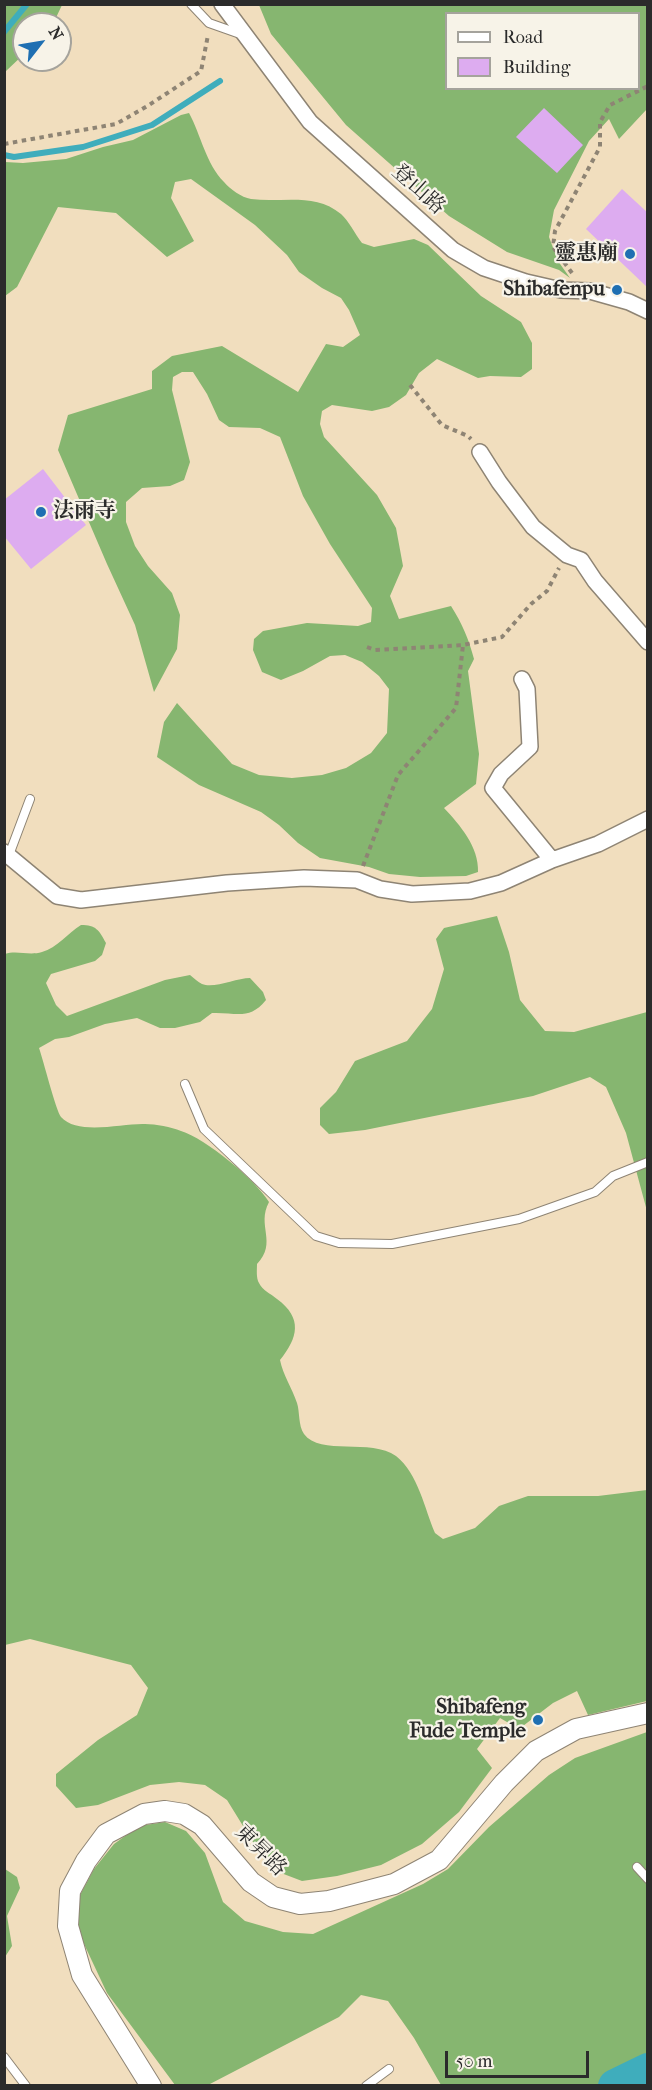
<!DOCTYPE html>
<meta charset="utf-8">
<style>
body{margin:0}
#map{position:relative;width:652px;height:2090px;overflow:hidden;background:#f1debe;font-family:"IM FELL French Canon",serif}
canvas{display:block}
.frame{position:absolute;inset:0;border:6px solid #2b2b2b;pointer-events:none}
.legend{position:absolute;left:445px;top:12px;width:195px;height:78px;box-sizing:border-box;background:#f7f3e8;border:2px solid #a5a39c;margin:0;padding:8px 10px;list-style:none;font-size:18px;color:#2b2b2b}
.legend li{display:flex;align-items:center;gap:12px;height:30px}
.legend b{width:30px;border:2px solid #a5a39c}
.north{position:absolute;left:12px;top:12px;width:60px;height:60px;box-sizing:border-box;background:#f7f3e8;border:2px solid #a5a39c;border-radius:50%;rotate:59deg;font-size:16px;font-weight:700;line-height:24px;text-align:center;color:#2b2b2b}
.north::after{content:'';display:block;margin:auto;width:21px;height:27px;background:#1f6fb2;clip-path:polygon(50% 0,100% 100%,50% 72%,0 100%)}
.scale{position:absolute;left:445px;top:2051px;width:144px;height:27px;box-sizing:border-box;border:3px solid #2b2b2b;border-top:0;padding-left:8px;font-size:18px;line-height:21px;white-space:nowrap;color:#2b2b2b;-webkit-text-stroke:4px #f7f3e8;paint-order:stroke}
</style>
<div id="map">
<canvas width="652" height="2090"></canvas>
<div class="frame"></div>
<ul class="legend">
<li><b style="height:8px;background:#fff"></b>Road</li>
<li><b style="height:16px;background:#ddacf0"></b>Building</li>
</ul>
<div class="north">N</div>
<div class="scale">50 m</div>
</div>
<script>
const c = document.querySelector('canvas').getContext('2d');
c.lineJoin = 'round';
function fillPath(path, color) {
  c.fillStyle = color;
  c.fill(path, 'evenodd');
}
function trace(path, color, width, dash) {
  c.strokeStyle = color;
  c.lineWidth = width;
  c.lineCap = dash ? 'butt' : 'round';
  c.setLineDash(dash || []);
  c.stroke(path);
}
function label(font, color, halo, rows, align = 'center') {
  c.font = font + ' "IM FELL French Canon","Noto Serif TC",serif';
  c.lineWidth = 4.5;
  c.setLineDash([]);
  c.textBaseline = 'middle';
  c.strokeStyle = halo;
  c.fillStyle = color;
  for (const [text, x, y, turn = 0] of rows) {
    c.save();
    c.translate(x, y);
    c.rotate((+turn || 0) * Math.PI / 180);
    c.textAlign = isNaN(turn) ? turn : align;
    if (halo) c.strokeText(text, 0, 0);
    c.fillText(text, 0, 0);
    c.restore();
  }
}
fillPath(new Path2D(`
 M5 4 62 5 53 24H24V54L5 72Z
 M259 5H647V109L619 139 609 119 589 141 554 210 549 237 558 261 570 278 559 270 507 252 449 216 346 125 271 34ZM446 14H638V88H446Z
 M189 113C201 135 206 164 224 182 231 190 241 197 251 199 282 203 315 192 341 214 349 221 355 234 362 243L374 247 414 239 428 245 481 296 521 322 532 343V369L521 377 490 376 478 378 437 359 419 373 406 395 389 407 372 411 332 405 322 411 320 424 324 437 377 495 396 528 403 566 390 596 399 619 451 606C462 623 469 640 474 659L468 671 479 754 476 784 444 808C460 825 479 847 478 872L466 876 420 877 389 874 369 867 320 858 298 843 279 825 261 812 199 785 157 757 164 722 177 703 232 764 259 775 292 778 322 775 346 768 371 753 387 733 389 689 379 676 362 662 345 655 330 656 303 671 281 680 262 672 253 650 254 639 263 631 307 623 358 626 371 622 372 608 330 544 303 496 280 437 260 428 229 427 219 420 207 394 193 372H182L173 377 172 390 190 462 184 480 170 486 142 488 126 502V522L135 546 148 566 172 593 180 615 177 649 154 692 135 625 107 564 58 450 68 415 152 389V371L172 356 222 346 298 392 326 344 343 347 360 335 349 310 341 298 322 288 299 272 287 255 255 225 191 179 175 182 171 198 194 241 167 257 116 213 58 207 17 287 5 296V162L23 163 66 159 103 147 133 140 181 115Z
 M497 916 509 952 520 1000 545 1031 574 1032 647 1012V1211L626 1133 606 1087 590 1077 533 1096 365 1130 329 1134 320 1125V1108L336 1092 355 1061 407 1041 432 1009 444 969 436 939 444 928Z
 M81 925C96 925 99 930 106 943L102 955 95 961 51 974 46 983 56 1005 67 1016 165 980 190 975C194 978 198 982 202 984 214 989 236 978 250 978L263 992 266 1000C249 1021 236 1012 212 1013L200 1022 175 1028H160L137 1018 105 1024 69 1037 55 1039 39 1048C43 1059 56 1111 61 1117 78 1136 123 1123 145 1124 156 1124 171 1127 181 1131 205 1138 256 1180 269 1202 256 1226 278 1242 257 1264 257 1270 256 1278 259 1283 263 1291 270 1293 277 1299 303 1318 298 1338 280 1360 283 1375 292 1388 297 1403 300 1412 298 1425 304 1434 320 1456 371 1438 396 1456 418 1473 425 1510 435 1533L443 1539 475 1528 499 1506 528 1496H598L647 1490V1701L588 1715 577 1691 553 1703 519 1729 500 1718 477 1749 492 1768 459 1812 422 1844 381 1865 337 1876 302 1881 281 1873 264 1860 227 1800 205 1785 179 1782 150 1785 98 1805 76 1808 56 1786V1774L98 1740 137 1715 148 1688 131 1665 30 1639 5 1645V954C17 950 29 956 42 952 57 948 68 933 81 925Z
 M647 1732V2085H441L414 2038 388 2001 361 1995 339 2017 208 2085H175L107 1993 77 1929 79 1897 94 1869 114 1844 139 1826 165 1822 186 1831 205 1853 223 1902 245 1921 283 1932 313 1934 423 1884 448 1869 489 1827 549 1775 575 1758Z
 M5 1869 17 1877 20 1888 7 1916 12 1946 5 1957Z`), '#86b670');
trace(new Path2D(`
 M4 32 27 4
 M4 155 14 157 83 147 152 125 220 81`), '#3fadbc', 6);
trace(new Path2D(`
 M615 2086 648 2070`), '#3fadbc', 34);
fillPath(new Path2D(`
 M544 108 583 145 557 173 516 137Z
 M622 189 648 213V288L586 229Z
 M43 469 86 525 31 569 4 536V500Z`), '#ddacf0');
const service = new Path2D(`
 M191 4 209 23 243 35
 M9 855 30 799
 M185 1084 204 1129 316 1236 339 1243 392 1244 519 1219 595 1192 613 1176 648 1162
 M637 1867 648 1879
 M4 2057 26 2086
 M366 2086 389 2069`);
const minor = new Path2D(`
 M222 4 310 122 453 250 484 268 526 282 561 290 590 291 629 302 648 311
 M480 452 499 482 533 527 567 555 581 560 595 581 648 642
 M522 679 527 689 530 747 501 774 493 788 552 860
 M4 852 57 896 81 900 227 883 304 878 357 880 380 889 412 894 470 891 501 883 552 860 598 844 648 819`);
const tertiary = new Path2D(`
 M151 2086 82 1975 68 1926 70 1891 86 1861 106 1834 144 1814 165 1811 184 1814 202 1825 251 1882 273 1897 300 1904 329 1901 394 1884 439 1860 504 1783 536 1751 576 1729 648 1713`);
trace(service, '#8e8474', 10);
trace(minor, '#8e8474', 18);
trace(tertiary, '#8e8474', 22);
trace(new Path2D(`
 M4 144 116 124 149 105 201 71 208 35
 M572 273 553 247 555 231 600 147V122L610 105 648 86
 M410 385 442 425 468 436 471 439
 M367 647 375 650 463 645 502 637 531 604 547 591 559 568
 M363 866 398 775 456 708 463 645`), '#8e8474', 4, [4.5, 4.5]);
trace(service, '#fff', 8);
trace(minor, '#fff', 15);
trace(tertiary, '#fff', 20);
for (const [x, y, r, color] of [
 [630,254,6,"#1f6fb2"],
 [617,290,6,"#1f6fb2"],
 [41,512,6,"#1f6fb2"],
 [538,1720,6,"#1f6fb2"]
]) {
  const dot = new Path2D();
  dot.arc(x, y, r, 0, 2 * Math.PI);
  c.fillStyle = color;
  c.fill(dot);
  trace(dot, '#f7f3e8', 2);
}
label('21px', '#2b2b2b', '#f7f3e8', [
 ["登山路",418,190,42],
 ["東昇路",260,1851,45]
]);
label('bold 21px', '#2b2b2b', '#f7f3e8', [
 ["靈惠廟",618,254],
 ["Shibafenpu",605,290],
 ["法雨寺",53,512,"left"],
 ["Shibafeng",526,1708],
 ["Fude Temple",526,1732]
], 'right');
</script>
